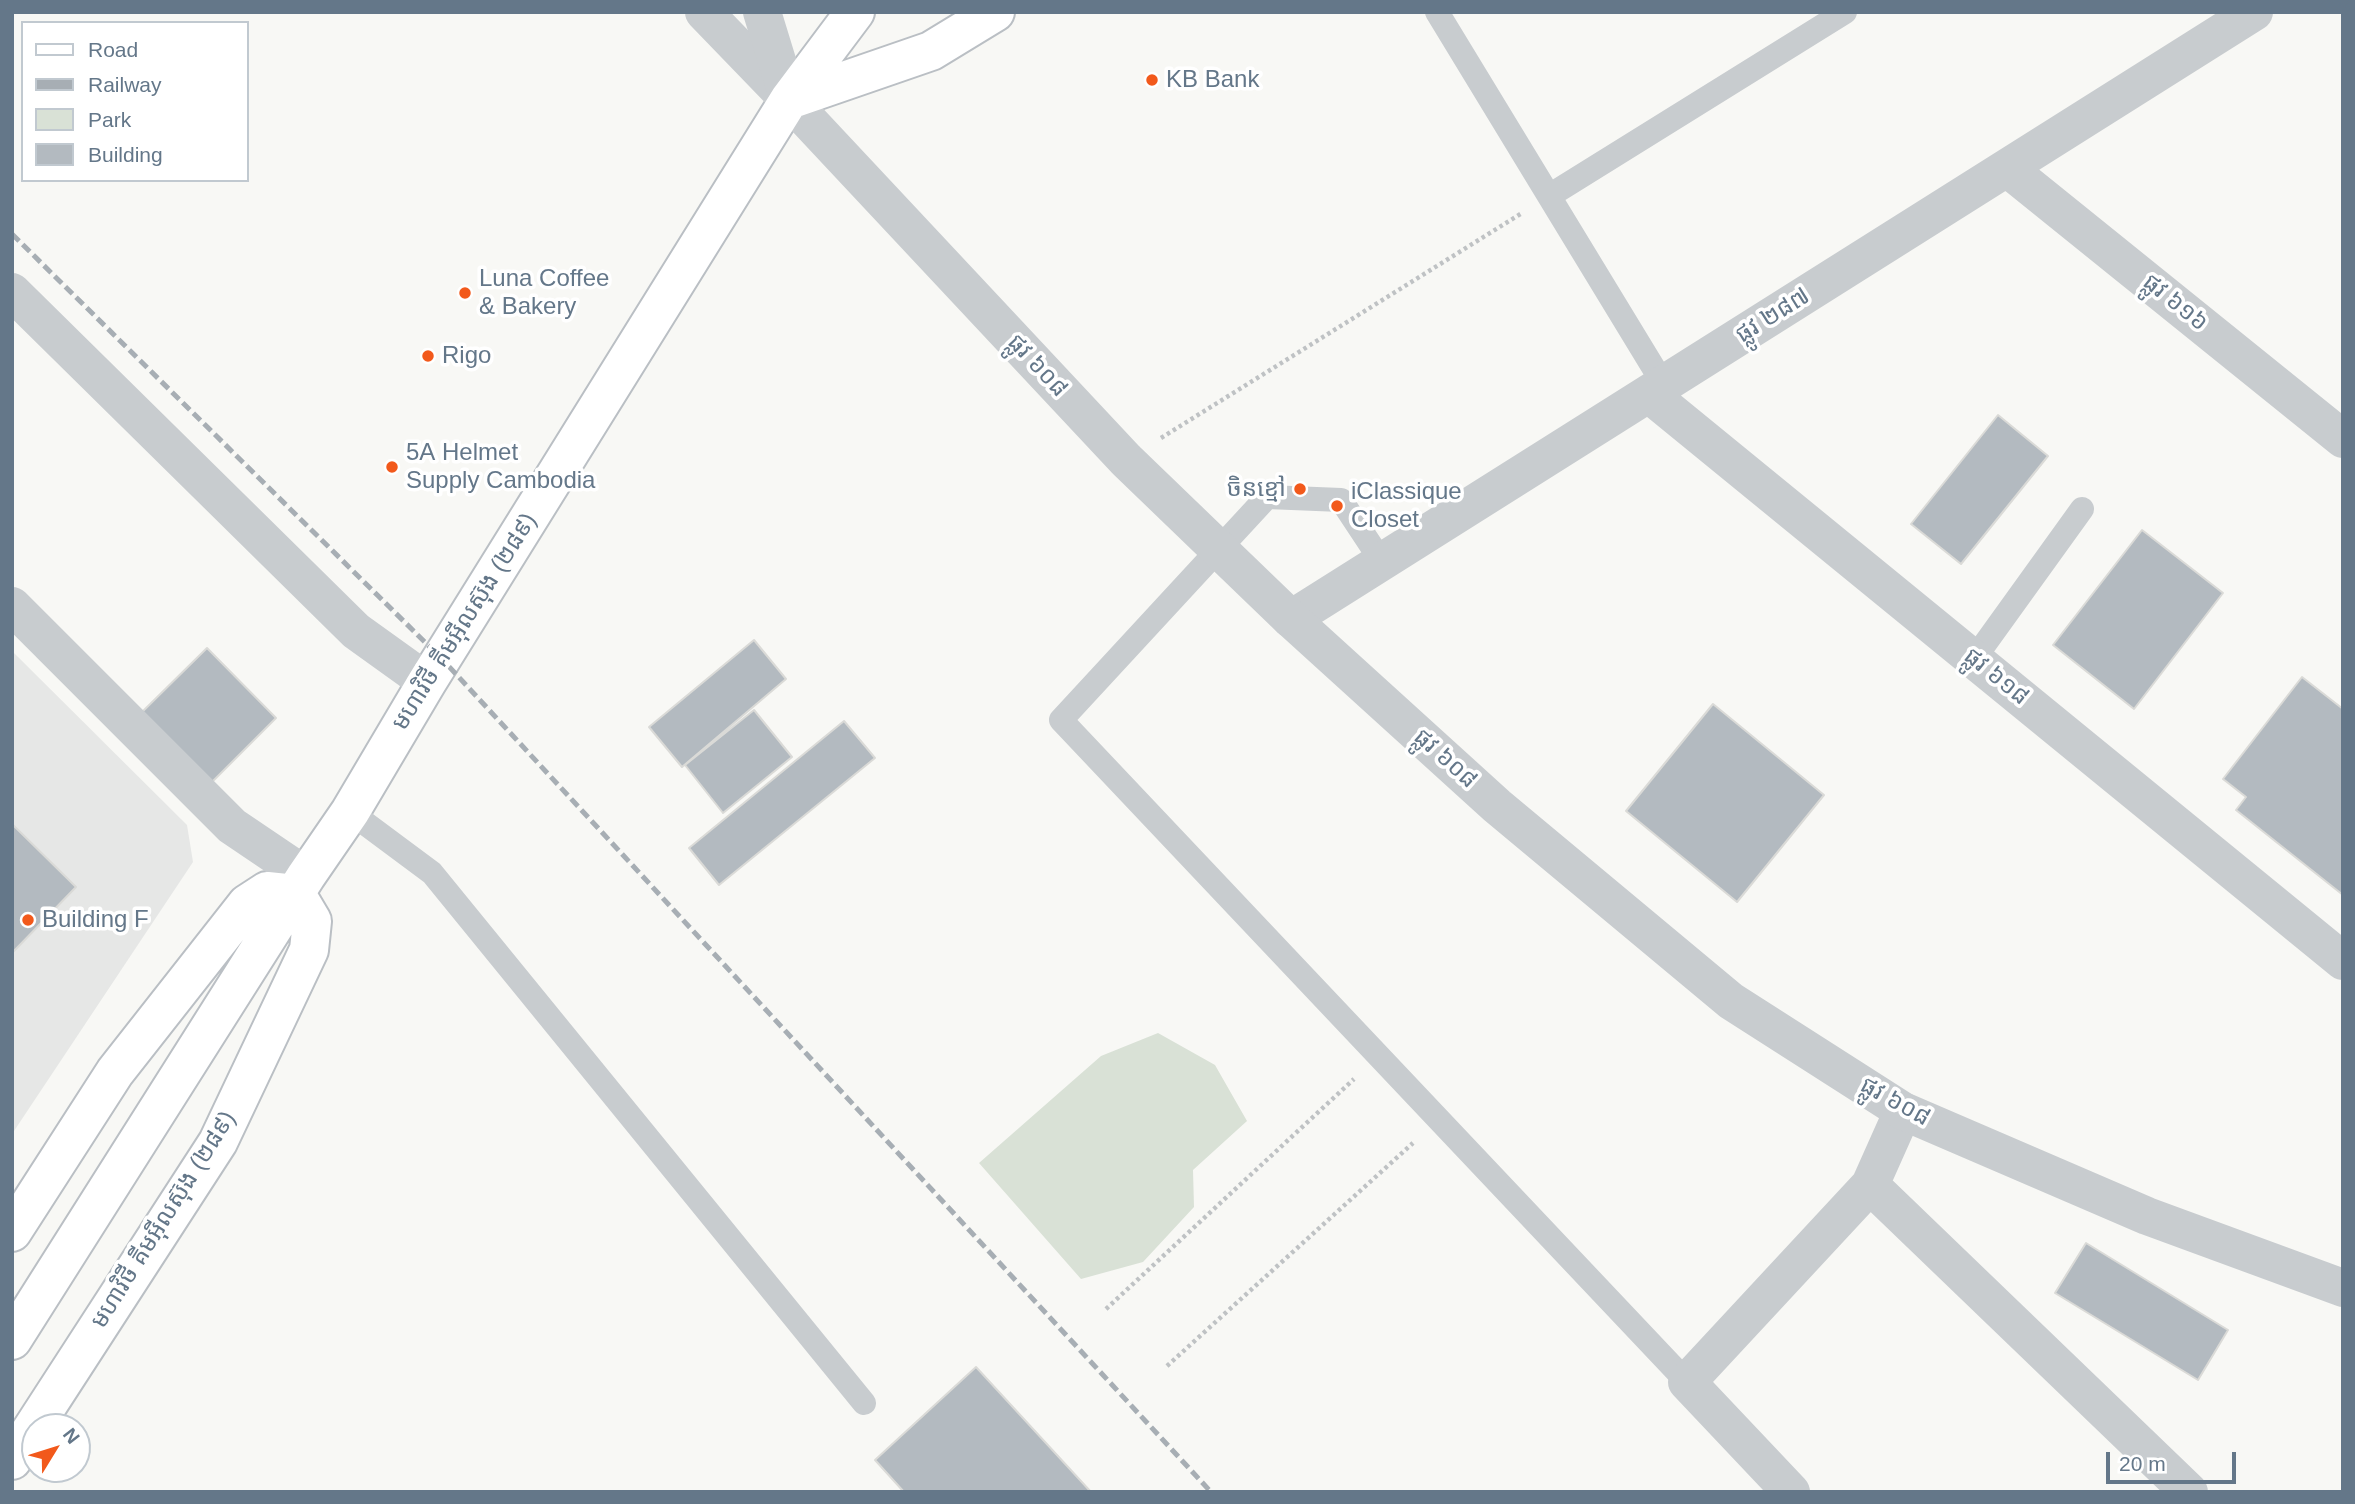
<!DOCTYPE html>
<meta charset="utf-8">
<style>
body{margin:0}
#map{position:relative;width:2355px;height:1504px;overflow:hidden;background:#f8f8f5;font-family:Helvetica,sans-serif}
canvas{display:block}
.frame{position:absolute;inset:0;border:14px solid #647789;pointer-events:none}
.legend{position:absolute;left:21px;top:21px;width:228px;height:161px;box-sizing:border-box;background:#fff;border:2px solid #c1c9d0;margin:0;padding:9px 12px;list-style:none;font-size:21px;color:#647789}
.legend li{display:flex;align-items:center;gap:14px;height:35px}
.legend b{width:35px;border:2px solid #c1c9d0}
.north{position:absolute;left:21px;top:1413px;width:70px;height:70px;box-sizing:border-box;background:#fff;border:2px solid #c1c9d0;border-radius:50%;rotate:52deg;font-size:19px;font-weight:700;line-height:28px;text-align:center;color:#647789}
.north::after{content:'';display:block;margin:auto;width:24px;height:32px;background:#f2591b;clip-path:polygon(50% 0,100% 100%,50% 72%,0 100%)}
.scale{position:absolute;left:2106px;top:1452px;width:130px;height:32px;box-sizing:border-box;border:4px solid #647789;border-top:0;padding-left:9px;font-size:21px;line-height:24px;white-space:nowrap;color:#647789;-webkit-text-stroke:5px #fff;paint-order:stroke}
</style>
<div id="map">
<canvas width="2355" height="1504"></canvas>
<div class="frame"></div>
<ul class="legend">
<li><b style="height:9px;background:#fff"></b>Road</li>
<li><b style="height:9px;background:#a7aeb4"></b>Railway</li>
<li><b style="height:19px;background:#d9e1d6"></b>Park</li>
<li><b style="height:19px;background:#b3bac0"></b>Building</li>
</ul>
<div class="north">N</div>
<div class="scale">20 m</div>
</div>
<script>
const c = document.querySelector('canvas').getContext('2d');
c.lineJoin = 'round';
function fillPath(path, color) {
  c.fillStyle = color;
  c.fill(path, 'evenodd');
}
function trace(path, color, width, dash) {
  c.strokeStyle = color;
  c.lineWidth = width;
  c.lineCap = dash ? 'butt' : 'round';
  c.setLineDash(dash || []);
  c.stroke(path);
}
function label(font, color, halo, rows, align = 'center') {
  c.font = font + ' Helvetica,"Noto Sans Khmer",sans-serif';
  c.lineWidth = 7;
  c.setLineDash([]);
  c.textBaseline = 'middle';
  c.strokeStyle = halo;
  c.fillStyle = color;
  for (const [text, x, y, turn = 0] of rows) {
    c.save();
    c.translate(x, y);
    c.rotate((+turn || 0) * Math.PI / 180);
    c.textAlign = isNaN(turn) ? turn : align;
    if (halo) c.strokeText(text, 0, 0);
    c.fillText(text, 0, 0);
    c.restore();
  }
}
fillPath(new Path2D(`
 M12 651 187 825 193 862 12 1134Z`), '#e6e7e6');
fillPath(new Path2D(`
 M1158 1033 1215 1065 1247 1121 1193 1170 1194 1207 1143 1262 1081 1279 979 1163 1101 1056Z`), '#d9e1d6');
const building = new Path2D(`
 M1998 415 2048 456 1961 564 1911 524Z
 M2142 530 2223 593 2134 709 2053 645Z
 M754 640 786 679 682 767 649 727Z
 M207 648 276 718 209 785 139 715Z
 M2302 677 2343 709V895L2236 810 2246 797 2223 779Z
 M1713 704 1824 795 1737 902 1626 811Z
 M754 710 792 757 723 813 685 765Z
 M844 721 875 758 719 885 689 848Z
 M12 824 76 887 12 953Z
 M2086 1243 2228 1330 2198 1380 2055 1293Z
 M976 1367 1091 1492H904L875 1460Z`);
fillPath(building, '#b3bac0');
trace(building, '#dadad7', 2);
const secondary = new Path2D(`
 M789 100 931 51 995 12
 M12 1232 115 1072 247 904 267 891 296 894
 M12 1340 306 876 350 812 427 682 789 100 855 12
 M12 1460 218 1142 309 950 312 921 296 894`);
trace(secondary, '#babfc4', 42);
trace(new Path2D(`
 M1161 438 1522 213
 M1106 1309 1354 1079
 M1167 1366 1413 1143`), '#bfc2c4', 4.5, [3.5, 3.5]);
trace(new Path2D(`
 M1437 12 1664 385
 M1549 196 1845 12
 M1382 562 1341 500 1267 497 1061 720 1687 1382
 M1974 659 2082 509
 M350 812 432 873 864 1403`), '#c8cccf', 24);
trace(new Path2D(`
 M704 12 789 100
 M2007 168 2343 439
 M12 292 356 631 427 682
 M1649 394 2343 961
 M12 606 232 826 306 876
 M1291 619 2254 12
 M1870 1185 2189 1492
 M1791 1492 1687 1382 1870 1185 1903 1111`), '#c8cccf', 38);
trace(new Path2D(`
 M762 12 789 100 1126 460 1291 619 1497 806 1731 1001 1903 1111 2147 1216 2343 1288`), '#c8cccf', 38);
trace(secondary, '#fff', 38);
trace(new Path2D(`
 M12 234 442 659 1211 1492`), '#a7aeb4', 5, [10, 5]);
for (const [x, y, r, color] of [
 [1152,80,7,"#f2591b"],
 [465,293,7,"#f2591b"],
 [428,356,7,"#f2591b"],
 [392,467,7,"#f2591b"],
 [1300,489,7,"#f2591b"],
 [1337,506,7,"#f2591b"],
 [28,920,7,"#f2591b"]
]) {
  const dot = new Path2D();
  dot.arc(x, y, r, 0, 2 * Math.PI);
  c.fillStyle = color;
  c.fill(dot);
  trace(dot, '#fff', 2.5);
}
label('24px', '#647789', '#fff', [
 ["KB Bank",1166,80],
 ["Luna Coffee",479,279],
 ["& Bakery",479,307],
 ["Rigo",442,356],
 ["5A Helmet",406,453],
 ["Supply Cambodia",406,481],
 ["ចិនខ្មៅ",1286,489,"right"],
 ["iClassique",1351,492],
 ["Closet",1351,520],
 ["Building F",42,920]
], 'left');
label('24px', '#647789', '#fff', [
 ["ផ្លូវ ៦១៦",2175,303,39],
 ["ផ្លូវ ២៨៧",1773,316,-32],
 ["ផ្លូវ ៦០៨",1037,366,47],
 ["មហាវិថី គីមអ៊ីលស៊ុង (២៨៩)",465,622,-58],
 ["ផ្លូវ ៦១៨",1996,677,39],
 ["ផ្លូវ ៦០៨",1445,759,42],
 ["ផ្លូវ ៦០៨",1895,1102,29],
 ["មហាវិថី គីមអ៊ីលស៊ុង (២៨៩)",164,1220,-58]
]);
</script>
